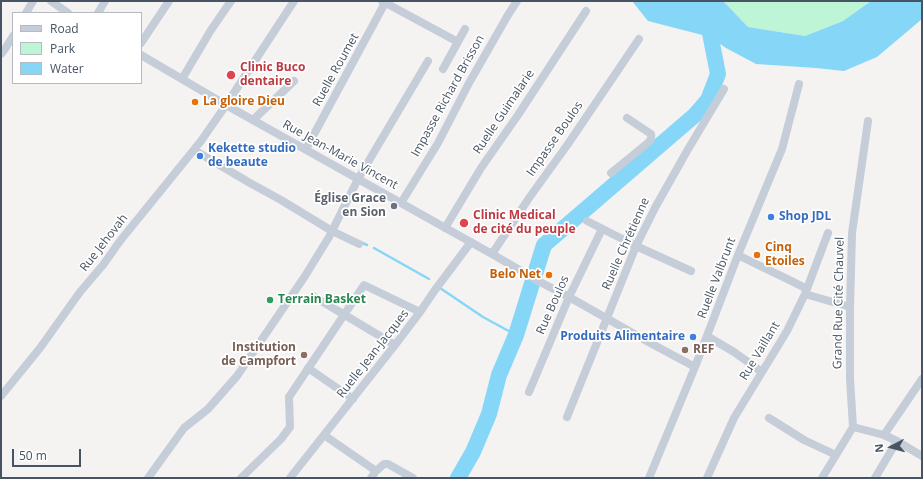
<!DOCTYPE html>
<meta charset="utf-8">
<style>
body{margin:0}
#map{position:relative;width:923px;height:479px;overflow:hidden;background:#f5f2f2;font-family:"Open Sans",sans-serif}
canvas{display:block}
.frame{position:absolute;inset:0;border:2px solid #475463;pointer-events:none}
.legend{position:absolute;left:12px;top:12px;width:130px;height:72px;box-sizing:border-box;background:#fff;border:1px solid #b5bbc1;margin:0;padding:5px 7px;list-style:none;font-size:12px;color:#475463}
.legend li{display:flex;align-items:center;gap:8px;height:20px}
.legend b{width:20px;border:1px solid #b5bbc1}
.north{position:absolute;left:871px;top:427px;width:40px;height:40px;-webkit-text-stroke:3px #fff;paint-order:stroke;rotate:264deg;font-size:11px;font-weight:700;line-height:16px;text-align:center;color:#475463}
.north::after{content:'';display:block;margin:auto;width:14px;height:18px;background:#475463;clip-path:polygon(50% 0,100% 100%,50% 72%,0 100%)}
.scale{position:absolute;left:12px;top:449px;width:69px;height:18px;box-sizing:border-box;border:2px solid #475463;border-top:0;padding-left:5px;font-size:12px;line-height:14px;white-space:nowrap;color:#475463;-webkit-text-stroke:3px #fff;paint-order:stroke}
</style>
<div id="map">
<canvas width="923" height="479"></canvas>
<div class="frame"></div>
<ul class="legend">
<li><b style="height:5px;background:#c5cdd8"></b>Road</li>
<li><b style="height:11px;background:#bef5d7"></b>Park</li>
<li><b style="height:11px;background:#86d7f7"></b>Water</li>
</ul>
<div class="north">N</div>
<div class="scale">50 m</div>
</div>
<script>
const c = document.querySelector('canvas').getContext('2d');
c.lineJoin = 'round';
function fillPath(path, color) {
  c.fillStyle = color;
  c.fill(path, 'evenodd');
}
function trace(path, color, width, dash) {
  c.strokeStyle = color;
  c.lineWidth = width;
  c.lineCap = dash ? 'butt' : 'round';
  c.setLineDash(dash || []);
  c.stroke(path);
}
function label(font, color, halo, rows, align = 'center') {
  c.font = font + ' "Open Sans",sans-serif';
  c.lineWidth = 3.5;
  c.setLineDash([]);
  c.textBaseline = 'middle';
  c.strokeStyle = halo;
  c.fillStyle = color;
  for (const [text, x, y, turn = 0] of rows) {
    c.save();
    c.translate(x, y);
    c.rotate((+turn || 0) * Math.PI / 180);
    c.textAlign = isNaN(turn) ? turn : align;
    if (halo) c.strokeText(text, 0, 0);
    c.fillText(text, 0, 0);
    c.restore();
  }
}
fillPath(new Path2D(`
 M723 1H871L843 21 805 36 748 27 729 7Z`), '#bef5d7');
fillPath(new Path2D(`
 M632 1H723L729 7 748 27 805 36 843 21 871 1H922V19L877 57 844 71 816 68 756 64 726 48 710 37 648 21Z`), '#86d7f7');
trace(new Path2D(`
 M360 242 367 245
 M374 248 429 279
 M440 288 483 317 516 335`), '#86d7f7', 2.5);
trace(new Path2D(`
 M458 478 473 452 489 414 499 375 516 335 544 245 695 115 708 100 718 74 707 18`), '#86d7f7', 16);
trace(new Path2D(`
 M51 1 68 13
 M382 1 458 42
 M26 13 33 1
 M98 13 105 1
 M141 43 169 1
 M1 54 5 49 13 36
 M141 55 226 105 492 254 542 283 569 297 652 344 695 367
 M443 69 465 29
 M182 79 211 30 231 1
 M253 120 294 81
 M306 149 386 1
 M194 150 250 183 281 200 332 231 359 244
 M611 173 649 142C651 139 652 138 651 134L627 118
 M401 203 438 143 469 83 508 15 517 1
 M587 221 636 246 691 271
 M445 228 481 168 518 115 586 11
 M492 254 529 198 568 144 639 39
 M738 255C761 267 785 277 807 289
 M805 294 850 307
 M313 296 395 345
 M707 336 734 352 762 372
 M308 368 353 399
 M529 392 569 297 602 229
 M1 396 40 348 80 292 103 265 120 241 201 141 226 105 294 1
 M567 417 636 246 656 206 687 151 724 89
 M769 418 804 440 836 455
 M853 427 884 435
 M324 435 376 471
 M897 441 884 435 922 379
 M148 478 184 428 208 409 237 376 305 276 329 237 358 179 428 61
 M241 478 281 439 290 427 289 397 364 285 420 312
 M290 478 395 345 420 312 435 290 471 242
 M371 478 376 471 384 464H388L413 478
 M649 478 695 367 738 255 782 149 799 84
 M707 478 734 418 787 331 805 294 828 233
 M822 478 853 427 850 379V307L852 233 868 121
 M875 478 897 441 922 456`), '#c5cdd8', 8);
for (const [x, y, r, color] of [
 [231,75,5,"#e0444e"],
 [195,102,4,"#e8710a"],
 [200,156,4,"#3f7fe0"],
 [394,206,4,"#6b7280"],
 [771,217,4,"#3f7fe0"],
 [464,223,5,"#e0444e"],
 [757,255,4,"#e8710a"],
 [549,275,4,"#e8710a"],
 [270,300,4,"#2e9e5b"],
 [693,337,4,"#3f7fe0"],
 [685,350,4,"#8d6e63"],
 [304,355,4,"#8d6e63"]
]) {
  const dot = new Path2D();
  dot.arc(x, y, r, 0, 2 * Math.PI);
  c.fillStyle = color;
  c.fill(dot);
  trace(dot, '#fff', 1.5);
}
label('bold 12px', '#be3a42', '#fff', [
 ["Clinic Buco",240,68],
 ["dentaire",240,82],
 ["Clinic Medical",473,216],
 ["de cité du peuple",473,230]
], 'left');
label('12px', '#475463', '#fff', [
 ["Ruelle Roumet",336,70,-61],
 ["Impasse Richard Brisson",448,96,-61],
 ["Ruelle Guimalarie",504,112,-56],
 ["Impasse Boulos",555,139,-55],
 ["Rue Jean-Marie Vincent",340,155,29],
 ["Rue Jehovah",104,243,-52],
 ["Ruelle Chrétienne",626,244,-66],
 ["Ruelle Valbrunt",717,278,-69],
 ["Grand Rue Cité Chauvel",839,303,-89],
 ["Rue Boulos",553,305,-66],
 ["Rue Vaillant",760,351,-59],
 ["Ruelle Jean-Jacques",373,354,-52]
]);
label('bold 12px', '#c56008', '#fff', [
 ["La gloire Dieu",203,102],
 ["Cinq",765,248],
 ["Etoiles",765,262],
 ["Belo Net",541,275,"right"]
], 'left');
label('bold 12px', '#366cbe', '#fff', [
 ["Kekette studio",208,149],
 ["de beaute",208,163],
 ["Shop JDL",779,217],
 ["Produits Alimentaire",685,337,"right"]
], 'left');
label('bold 12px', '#5b616d', '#fff', [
 ["Église Grace",386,199],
 ["en Sion",386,213]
], 'right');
label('bold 12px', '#27864d', '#fff', [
 ["Terrain Basket",278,300]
], 'left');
label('bold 12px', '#785e54', '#fff', [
 ["Institution",296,348],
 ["de Campfort",296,362],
 ["REF",693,350,"left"]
], 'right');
</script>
